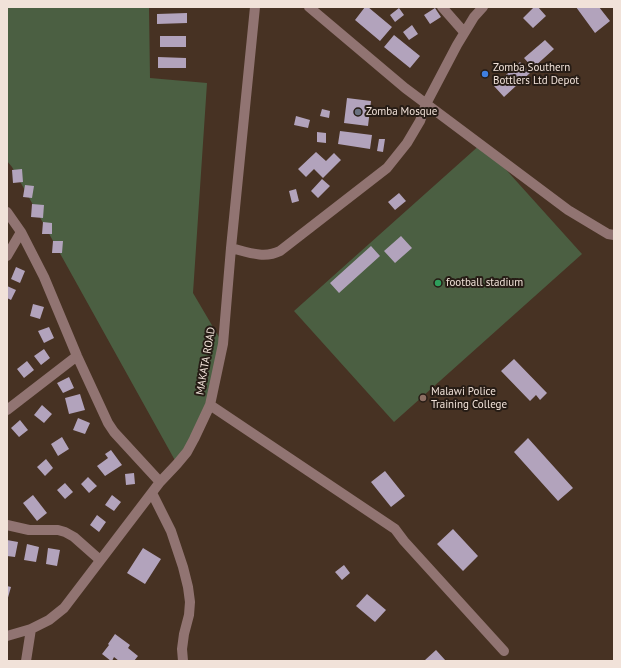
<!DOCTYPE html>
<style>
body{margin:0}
#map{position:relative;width:621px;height:668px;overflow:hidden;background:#473223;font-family:"PT Sans",sans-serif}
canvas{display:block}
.frame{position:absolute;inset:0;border:8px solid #f1e2d9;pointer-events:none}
</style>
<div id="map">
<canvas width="621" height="668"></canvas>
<div class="frame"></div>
</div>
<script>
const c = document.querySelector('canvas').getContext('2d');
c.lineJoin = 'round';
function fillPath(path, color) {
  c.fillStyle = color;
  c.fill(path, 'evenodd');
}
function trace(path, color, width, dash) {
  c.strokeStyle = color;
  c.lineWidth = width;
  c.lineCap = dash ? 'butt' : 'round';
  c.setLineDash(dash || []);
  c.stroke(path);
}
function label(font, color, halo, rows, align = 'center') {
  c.font = font + ' "PT Sans",sans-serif';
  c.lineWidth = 4;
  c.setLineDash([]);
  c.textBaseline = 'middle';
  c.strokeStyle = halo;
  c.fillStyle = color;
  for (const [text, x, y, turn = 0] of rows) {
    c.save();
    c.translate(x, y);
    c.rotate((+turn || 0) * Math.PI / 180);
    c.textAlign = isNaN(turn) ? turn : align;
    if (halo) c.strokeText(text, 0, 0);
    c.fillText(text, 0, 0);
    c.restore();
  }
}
fillPath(new Path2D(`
 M7 7H149L150 78 207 83 193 293 223 344 210 405 177 464 12 167 7 161Z
 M482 143 582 254 394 422 294 311Z`), '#4b5f42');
fillPath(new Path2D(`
 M365 7H368L392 27 380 41 355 20Z
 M534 7H538L546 16 533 28 523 18Z
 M576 7H599L610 21 595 33Z
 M399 8 404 15 395 22 390 15Z
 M435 8 441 17 430 24 424 15Z
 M187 13V23L157 24V14Z
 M412 25 418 34 409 40 403 32Z
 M394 35 420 56 410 68 384 47Z
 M160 36H186V47H160Z
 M545 40 554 49 533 68 524 58Z
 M158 57 186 58V68H158Z
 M520 62 530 73 504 97 494 86Z
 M347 98 371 101 368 126 344 123Z
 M322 109 330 111 329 118 320 116Z
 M296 116 310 120 308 128 294 125Z
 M340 131 372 135 370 149 338 144Z
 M317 132 326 133V143L317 142Z
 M379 139H385L383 152 377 151Z
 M316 152 326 161 334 153 341 160 323 178 314 169 306 177 298 169Z
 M22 169 23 182 13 183 12 170Z
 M322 179 330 186 318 198 311 191Z
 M25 185 34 186 32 198 23 197Z
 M296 189 299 201 292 203 289 191Z
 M399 193 406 201 395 210 388 202Z
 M32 204 44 205 43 218 31 217Z
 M43 222 52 223V234H42Z
 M401 236 412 248 395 263 384 251Z
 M53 241H63L62 253H52Z
 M371 246 380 256 339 293 330 283Z
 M16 267 25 271 20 283 11 279Z
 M7 286 16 290 11 300 7 298Z
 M33 304 44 307 40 319 30 316Z
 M49 327 54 338 44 343 38 331Z
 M44 349 50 358 41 365 34 356Z
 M514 359 547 393 540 400 536 395 530 401 501 371Z
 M27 361 34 370 24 378 17 369Z
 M69 377 74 388 63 393 57 383Z
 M80 394 85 410 69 414 65 398Z
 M42 405 52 414 44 423 34 415Z
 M78 418 90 423 85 434 73 430Z
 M20 420 28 430 19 437 11 428Z
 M62 437 69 449 58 456 51 444Z
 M528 438 573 488 558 501 514 452Z
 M111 450 122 465 105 476 97 466 108 458 105 454Z
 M46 459 53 468 45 476 37 467Z
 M385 471 405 496 391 507 371 482Z
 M134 473 135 484 126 485 125 474Z
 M88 477 97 486 89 493 81 484Z
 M65 483 73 492 65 499 57 490Z
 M33 495 47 513 37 521 23 503Z
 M112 495 121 502 114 511 105 505Z
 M97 515 106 522 99 532 90 525Z
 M453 529 478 556 463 571 437 544Z
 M7 540 18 542 15 557 7 556Z
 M27 544 39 547 36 562 24 560Z
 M48 548 60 550 57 566 46 564Z
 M143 548 161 559 145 584 127 573Z
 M344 565 350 573 342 580 335 572Z
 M7 586 11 587 7 601Z
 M367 594 386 610 375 622 356 606Z
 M115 634 130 645 128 648 138 656 134 661H119L114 657 112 661H111L102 654 109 645 108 644Z
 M436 650 446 661H426L425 660Z`), '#b2a3bc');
trace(new Path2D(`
 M309 7 405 88 568 210 608 234 614 235
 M442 7 464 32
 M7 212 21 232 44 277 77 356 108 423 114 432 160 482
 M231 248C247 252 264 259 280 251L387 168 407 143 420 121 426 104 457 45 474 17 483 7
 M7 256 21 232
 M210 405 395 529 404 541 504 651
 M7 410 77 356
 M152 493 171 531 183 567 188 587 190 602 189 615 184 634 182 649 183 661
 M7 525 29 530H58L65 532 74 537 100 560
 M7 636 31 629 49 620 64 608 160 482 177 464 187 452 194 439 210 405 223 344 231 248 255 7
 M26 661 31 629`), '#917472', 10);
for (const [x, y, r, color] of [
 [485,74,4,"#3f7fe0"],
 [358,112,4,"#6b7280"],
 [438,283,4,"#2e9e5b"],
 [423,398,4,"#8d6e63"]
]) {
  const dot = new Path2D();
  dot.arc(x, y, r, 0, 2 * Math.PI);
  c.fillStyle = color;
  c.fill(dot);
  trace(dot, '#261c15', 1.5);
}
label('11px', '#f1e2d9', '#261c15', [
 ["Zomba Southern",493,68],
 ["Bottlers Ltd Depot",493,81],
 ["Zomba Mosque",366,112],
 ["football stadium",446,283],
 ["Malawi Police",431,392],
 ["Training College",431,405]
], 'left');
label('11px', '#f1e2d9', '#261c15', [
 ["MAKATA ROAD",206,361,-80]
]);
</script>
